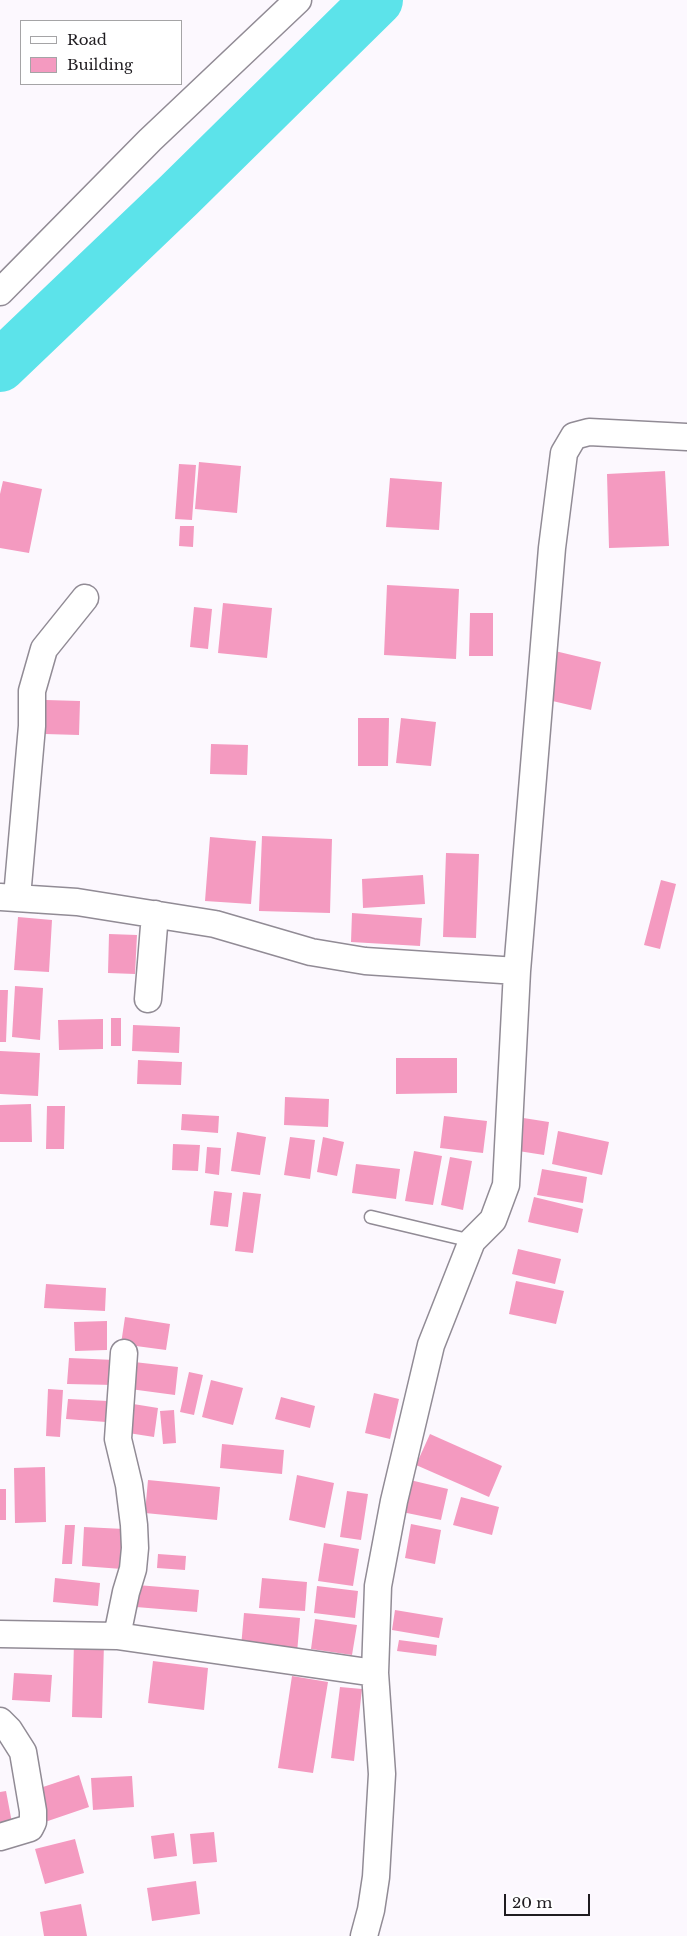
<!DOCTYPE html>
<style>
body{margin:0}
#map{position:relative;width:687px;height:1936px;overflow:hidden;background:#fcf8fe;font-family:"Libre Baskerville",serif}
canvas{display:block}
.legend{position:absolute;left:20px;top:20px;width:162px;height:65px;box-sizing:border-box;background:#fff;border:1px solid #a5a4a6;margin:0;padding:6px 9px;list-style:none;font-size:15px;color:#1f1c20}
.legend li{display:flex;align-items:center;gap:10px;height:25px}
.legend b{width:25px;border:1px solid #a5a4a6}
.scale{position:absolute;left:504px;top:1894px;width:86px;height:22px;box-sizing:border-box;border:2px solid #1f1c20;border-top:0;padding-left:6px;font-size:15px;line-height:18px;white-space:nowrap;color:#1f1c20;-webkit-text-stroke:4px #fff;paint-order:stroke}
</style>
<div id="map">
<canvas width="687" height="1936"></canvas>
<ul class="legend">
<li><b style="height:6px;background:#fff"></b>Road</li>
<li><b style="height:14px;background:#f49ac0"></b>Building</li>
</ul>
<div class="scale">20 m</div>
</div>
<script>
const c = document.querySelector('canvas').getContext('2d');
c.lineJoin = 'round';
function trace(path, color, width, dash) {
  c.strokeStyle = color;
  c.lineWidth = width;
  c.lineCap = dash ? 'butt' : 'round';
  c.setLineDash(dash || []);
  c.stroke(path);
}
function fillPath(path, color) {
  c.fillStyle = color;
  c.fill(path, 'evenodd');
}
trace(new Path2D(`
 M0 366 179 195 377 0`), '#5ce3ea', 52);
fillPath(new Path2D(`
 M199 462 241 466 237 513 195 509Z
 M179 464 196 465 192 520 175 519Z
 M665 471 669 546 609 548 607 474Z
 M390 478 442 482 439 530 386 527Z
 M3 481 42 489 29 553 0 548V494Z
 M180 526H194L193 547 179 546Z
 M387 585 459 589 456 659 384 655Z
 M223 603 272 608 267 658 218 653Z
 M194 607 212 609 208 649 190 647Z
 M470 613H493V656H469Z
 M555 651 601 662 591 710 544 699Z
 M46 700 80 701 79 735 45 734Z
 M358 718H389L388 766H358Z
 M401 718 436 722 431 766 396 763Z
 M211 744 248 745 247 775 210 774Z
 M262 836 332 839 330 913 259 911Z
 M210 837 256 841 251 904 205 901Z
 M446 853 479 854 476 938 443 937Z
 M423 875 425 904 363 908 362 879Z
 M661 880 676 884 660 949 644 945Z
 M352 913 422 918 420 946 351 942Z
 M18 917 52 920 49 972 14 970Z
 M109 934 137 935 135 974 108 973Z
 M15 986 43 988 40 1040 12 1037Z
 M0 990H8L6 1042H0Z
 M111 1018H121V1046H111Z
 M103 1019V1049L59 1050 58 1020Z
 M133 1025 180 1027 179 1053 132 1051Z
 M0 1051 40 1053 38 1096 0 1094Z
 M396 1058H457V1093L396 1094Z
 M138 1060 182 1062 181 1085 137 1084Z
 M285 1097 329 1099 328 1127 284 1125Z
 M31 1104 32 1142H0V1105Z
 M47 1106H65L64 1149H46Z
 M182 1114 219 1116 218 1133 181 1130Z
 M444 1116 487 1121 483 1153 440 1148Z
 M517 1117 549 1122 544 1155 512 1150Z
 M558 1131 609 1142 602 1175 552 1164Z
 M237 1132 266 1137 260 1175 231 1171Z
 M290 1137 315 1140 310 1179 284 1175Z
 M323 1137 344 1142 337 1176 317 1172Z
 M173 1144 200 1145 198 1171 172 1170Z
 M207 1147 221 1148 219 1175 205 1173Z
 M414 1151 442 1156 433 1205 405 1201Z
 M450 1157 472 1161 463 1210 441 1205Z
 M356 1164 400 1169 396 1199 352 1193Z
 M542 1169 587 1177 583 1203 537 1195Z
 M214 1191 232 1193 228 1227 210 1225Z
 M243 1192 261 1194 253 1253 235 1251Z
 M534 1197 583 1209 578 1233 528 1222Z
 M518 1249 561 1259 555 1284 512 1274Z
 M516 1281 564 1291 556 1324 509 1314Z
 M46 1284 106 1288 105 1311 44 1308Z
 M125 1317 170 1324 166 1350 121 1344Z
 M107 1321V1350L75 1351 74 1322Z
 M69 1358 115 1360 114 1385 67 1384Z
 M134 1362 178 1367 175 1395 130 1389Z
 M189 1372 203 1375 194 1415 180 1412Z
 M211 1380 243 1388 233 1425 202 1417Z
 M48 1389 63 1390 60 1437 46 1436Z
 M374 1393 399 1399 390 1439 365 1433Z
 M281 1397 315 1406 310 1428 275 1419Z
 M68 1399 108 1401 106 1422 66 1419Z
 M127 1403 158 1408 154 1437 122 1432Z
 M174 1410 176 1443 163 1444 160 1411Z
 M430 1434 502 1466 489 1497 416 1465Z
 M222 1444 284 1450 282 1474 220 1468Z
 M45 1467 46 1522 15 1523 14 1468Z
 M297 1475 334 1483 325 1528 289 1520Z
 M148 1480 220 1487 217 1520 145 1513Z
 M410 1480 448 1489 441 1520 402 1512Z
 M0 1489H6V1520H0Z
 M347 1491 368 1494 361 1540 340 1537Z
 M461 1497 499 1507 492 1535 453 1525Z
 M411 1524 441 1530 435 1564 405 1558Z
 M65 1525H75L72 1564H62Z
 M84 1527 124 1529 122 1569 82 1566Z
 M324 1543 359 1549 353 1586 318 1581Z
 M158 1554 186 1556 185 1570 157 1568Z
 M55 1578 100 1583 98 1606 53 1602Z
 M262 1578 307 1582 305 1611 259 1608Z
 M137 1585 199 1590 197 1612 136 1607Z
 M317 1586 358 1591 355 1618 314 1613Z
 M395 1610 443 1618 439 1638 392 1630Z
 M244 1613 300 1618 297 1653 241 1647Z
 M315 1619 357 1625 352 1655 311 1649Z
 M399 1640 437 1645 436 1656 397 1651Z
 M74 1642 104 1643 102 1718 72 1717Z
 M153 1661 208 1668 204 1710 148 1703Z
 M14 1673 52 1675 50 1702 12 1700Z
 M292 1676 328 1682 313 1773 278 1768Z
 M340 1687 362 1689 354 1761 331 1758Z
 M79 1775 89 1807 45 1822 34 1790Z
 M132 1776 134 1807 93 1810 91 1778Z
 M6 1791 13 1828 0 1830V1792Z
 M214 1832 217 1862 193 1864 190 1834Z
 M174 1833 177 1856 154 1859 151 1836Z
 M75 1839 84 1873 45 1884 35 1849Z
 M196 1881 200 1914 152 1921 147 1888Z
 M81 1904 87 1936H44L40 1912Z`), '#f49ac0');
const service = new Path2D(`
 M371 1217 472 1241`);
const minor = new Path2D(`
 M0 292 150 140 298 0
 M0 897 77 902 215 924 311 952 365 961 517 971
 M17 897 32 726V691L44 649 85 598
 M148 999 155 914
 M0 1634 117 1636 375 1673
 M117 1636 126 1592 133 1569 135 1548 134 1525 129 1485 118 1439 124 1353
 M0 1721 9 1730 23 1752 33 1811V1822L30 1828 0 1837
 M364 1936 371 1910 376 1877 382 1774 375 1673 378 1586 394 1501 431 1345 472 1241 493 1220 506 1185 517 971 552 548 564 453 574 436 589 432 687 437`);
trace(service, '#918b95', 15);
trace(minor, '#918b95', 29);
trace(service, '#fff', 12);
trace(minor, '#fff', 26);
</script>
